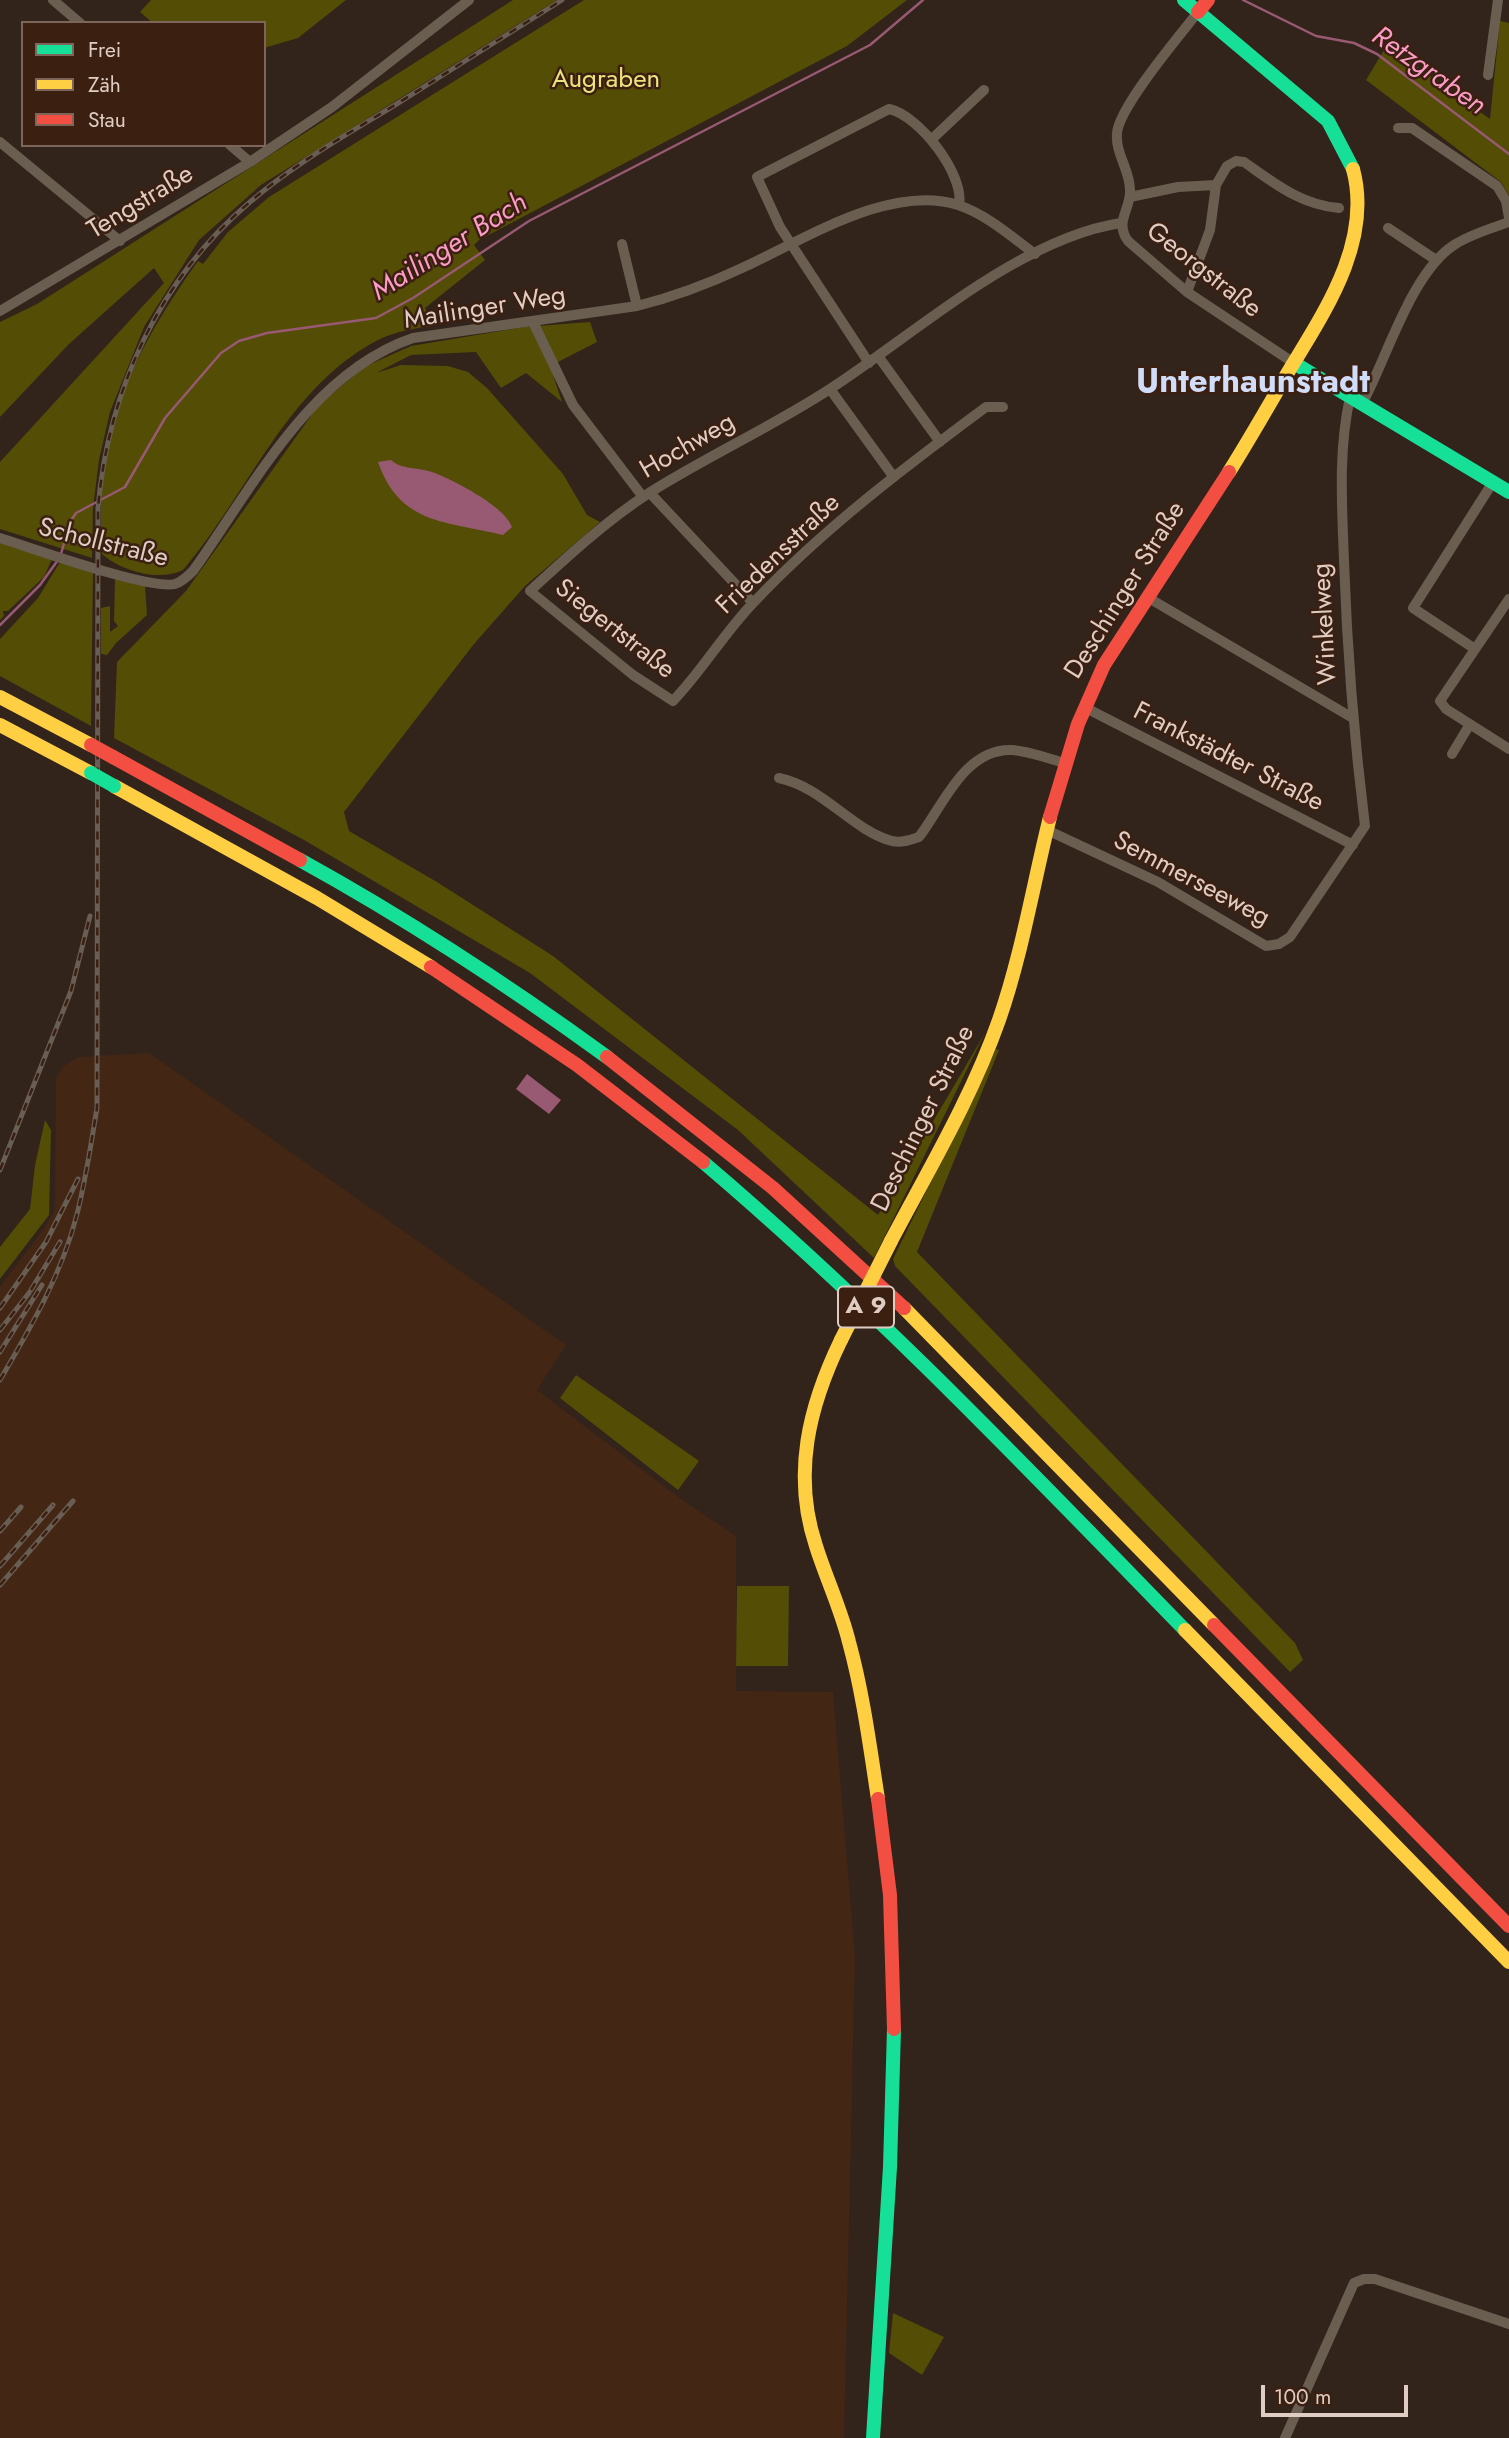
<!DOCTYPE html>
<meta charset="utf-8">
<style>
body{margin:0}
#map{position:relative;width:1509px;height:2438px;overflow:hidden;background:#32231b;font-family:Jost,sans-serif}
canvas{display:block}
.legend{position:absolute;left:21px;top:21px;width:245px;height:126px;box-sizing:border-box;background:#3b2012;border:2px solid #7d6559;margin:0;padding:9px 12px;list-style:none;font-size:21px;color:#dfcdc4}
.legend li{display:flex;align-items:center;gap:14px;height:35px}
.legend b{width:35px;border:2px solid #7d6559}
.scale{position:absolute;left:1261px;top:2385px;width:147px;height:32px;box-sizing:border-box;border:4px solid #dfcdc4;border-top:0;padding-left:9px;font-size:21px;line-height:24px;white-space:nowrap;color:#dfcdc4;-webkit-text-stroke:5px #3b2012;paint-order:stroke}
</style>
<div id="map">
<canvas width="1509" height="2438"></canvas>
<ul class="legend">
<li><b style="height:9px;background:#16e098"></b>Frei</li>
<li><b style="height:9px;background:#ffcf43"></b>Zäh</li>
<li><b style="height:9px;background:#f24e42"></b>Stau</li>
</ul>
<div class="scale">100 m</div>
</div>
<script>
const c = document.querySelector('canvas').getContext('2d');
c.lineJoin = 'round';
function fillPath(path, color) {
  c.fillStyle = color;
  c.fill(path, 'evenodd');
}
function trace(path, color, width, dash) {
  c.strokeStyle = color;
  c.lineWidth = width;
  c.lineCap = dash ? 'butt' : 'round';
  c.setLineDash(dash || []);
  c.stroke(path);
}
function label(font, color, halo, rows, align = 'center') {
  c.font = font + ' Jost,sans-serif';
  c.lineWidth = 5;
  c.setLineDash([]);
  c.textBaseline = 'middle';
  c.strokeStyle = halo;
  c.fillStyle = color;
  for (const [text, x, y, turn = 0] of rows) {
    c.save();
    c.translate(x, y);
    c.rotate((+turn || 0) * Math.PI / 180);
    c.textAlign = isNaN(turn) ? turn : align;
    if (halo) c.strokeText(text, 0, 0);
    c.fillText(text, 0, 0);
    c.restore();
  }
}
fillPath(new Path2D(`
 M149 1053 566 1345 537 1390 685 1502 736 1536V1691L833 1692 855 1956 844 2438H0V1287L45 1227 55 1209 56 1078 64 1066 79 1057Z`), '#442615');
fillPath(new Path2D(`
 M151 0H346L298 38 264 48V23H153L140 12Z
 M513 0H557L261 185 199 240 144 327 110 412 99 460 93 508 92 558 0 529V462L164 283 154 268 69 344 0 417V322L37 304Z
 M584 0H907L847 46 479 240 474 245 485 260 425 308 438 325C417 328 395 331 376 341 285 390 247 496 183 570 159 582 121 571 102 554 101 529 100 504 102 479 110 398 152 325 198 261L203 264 228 232 269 197Z
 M1500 21 1509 23V196L1501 182 1366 80 1387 45 1490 119Z
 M590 322 597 342 550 366 562 402 526 373 501 388 476 352 411 355 376 373 401 365 448 366 468 372 487 388 563 474 587 515 600 522 525 586 474 644 344 812 349 831 437 882 553 956 878 1215 985 1033 874 1258 738 1130 530 973 304 840 114 738 117 662 186 591 318 406 364 367 411 346 524 327Z
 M0 543 52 559 44 577 8 611H3L4 616 0 620Z
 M60 562 93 572 91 726 0 676V639L38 598Z
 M115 578 145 586 147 615 116 643 107 655 101 654V608L110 606V632L118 626 114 621Z
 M996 1049 999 1050 917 1252 1295 1643 1303 1660 1290 1672 895 1266 893 1259Z
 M45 1120 51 1130 49 1215 0 1279V1247L30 1209 35 1165Z
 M576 1375 699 1461 678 1490 560 1398Z
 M737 1586H789L788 1666H736Z
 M893 2313 944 2337 922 2375 889 2353Z`), '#534d05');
fillPath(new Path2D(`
 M391 460C402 470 418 467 432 472 452 479 506 507 512 527L503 535C446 521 400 525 378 462Z
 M527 1074 561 1100 549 1114 516 1089Z`), '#985973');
trace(new Path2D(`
 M1243 0 1316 36 1354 43 1377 54 1509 154
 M61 554 70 522 76 513 125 487 165 418 221 353 239 341 267 333 376 318 413 298 529 221 870 45 923 0
 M0 625 40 585 58 560`), '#985973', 2.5);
trace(new Path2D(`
 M53 0 80 23
 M1198 12C1180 35 1119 107 1117 133 1115 153 1130 170 1130 190 1131 210 1114 221 1128 241L1187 292 1294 363
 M1488 75 1498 0
 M1398 128H1412L1497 186 1506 201 1509 218
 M931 140 984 90
 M0 142 120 241
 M230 145 250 162
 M1130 197 1178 187 1216 185 1227 166 1236 161 1244 162C1274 183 1301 205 1339 208
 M1388 228 1436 260
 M622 244 637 306
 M1187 292 1210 230 1216 185
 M0 311 250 162 332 107 469 0
 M533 322 573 405 643 497
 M878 356 940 442
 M869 363 780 227 757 177 889 109C919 115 965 175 959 205
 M830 389 893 476
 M1362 404C1387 358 1411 273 1454 245 1471 234 1490 229 1509 222
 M1003 407H986C905 467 823 529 754 602 724 633 702 671 673 701L633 675 530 591C568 556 606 521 649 493 709 455 774 426 833 387 917 332 1021 238 1121 223
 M650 493 753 603
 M0 538C32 548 149 590 175 584 182 582 188 576 193 571 253 487 310 373 413 338L637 306C673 297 708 284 742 268 802 241 890 183 958 205 986 214 1012 237 1035 254
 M1147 597 1351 717
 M1509 599 1440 701 1446 709 1509 749
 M1475 649 1413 608 1493 482
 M1084 707 1353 845
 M1452 754 1470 724
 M779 778C823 787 853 831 892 841 902 843 910 840 919 837 943 806 964 749 1011 750 1029 751 1047 758 1064 763
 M1047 830 1158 882 1266 946 1279 944 1290 937 1365 826C1354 737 1347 650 1344 561 1342 505 1338 452 1350 397
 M1285 2438 1354 2283 1364 2279H1375L1509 2324`), '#6a5e51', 10);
trace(new Path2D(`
 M1184 0 1328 121 1353 169
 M1294 363 1509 492
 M300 860C407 919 508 985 607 1057
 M703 1162C874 1307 1028 1469 1185 1630
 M873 2438 890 2167 894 2029`), '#16e098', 14);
trace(new Path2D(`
 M1229 472C1249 440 1268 407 1287 374 1323 314 1373 243 1353 169
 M0 697 91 745
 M0 725 91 773
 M114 786 317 898 431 967
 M891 1241C929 1169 972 1097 999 1020 1022 954 1033 885 1050 817
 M904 1308 1214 1625
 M841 1340C809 1406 792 1474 816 1546 826 1578 841 1609 849 1642 863 1693 870 1747 878 1799
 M1185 1630 1509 1962`), '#ffcf43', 14);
trace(new Path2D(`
 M1198 12 1208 0
 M113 757 300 860
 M1050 817 1078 724 1104 665 1229 472
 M431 967 577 1065 703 1162
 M607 1057 773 1188 904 1308
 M1214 1625 1509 1926
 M878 1799 890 1895 894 2029`), '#f24e42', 14);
const rail = new Path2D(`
 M0 1170 71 991 90 916
 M31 1290 60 1242
 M0 1308 46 1242 78 1179
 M0 1330 29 1293
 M0 1352 42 1285
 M0 1380C31 1327 62 1274 77 1214 86 1179 91 1143 97 1108L98 508C108 391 159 279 250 202 294 164 346 135 395 105 451 70 506 35 562 0
 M0 1531 21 1507
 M0 1566 53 1505
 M0 1585 73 1501`);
trace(rail, '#695e54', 5);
trace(rail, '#3b2012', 2.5, [8]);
trace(new Path2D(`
 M91 773 114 786`), '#16e098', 14);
trace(new Path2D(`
 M841 1340 891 1241`), '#ffcf43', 14);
trace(new Path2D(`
 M91 745 113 757`), '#f24e42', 14);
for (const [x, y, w] of [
 [866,1307,56]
]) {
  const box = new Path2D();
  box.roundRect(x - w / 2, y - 20.5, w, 41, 5);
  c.fillStyle = '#3b2012';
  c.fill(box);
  trace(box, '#dfcdc4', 2);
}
label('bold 24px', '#dfcdc4', null, [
 ["A 9",866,1307]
]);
label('26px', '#eae27c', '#3b2012', [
 ["Augraben",606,81]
]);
label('26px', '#dfcdc4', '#3b2012', [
 ["Tengstraße",141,203,-31],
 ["Georgstraße",1203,271,38],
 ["Mailinger Weg",485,309,-9],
 ["Hochweg",688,447,-30],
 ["Schollstraße",103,544,14],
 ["Friedensstraße",779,555,-44],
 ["Deschinger Straße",1126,591,-58],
 ["Winkelweg",1326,624,-93],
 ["Siegertstraße",614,630,38],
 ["Frankstädter Straße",1228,758,27],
 ["Semmerseeweg",1191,880,28],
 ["Deschinger Straße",924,1119,-64]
]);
label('italic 28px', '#fc9cc6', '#3b2012', [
 ["Retzgraben",1428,72,35],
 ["Mailinger Bach",450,248,-32]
]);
label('bold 33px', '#d1dcf8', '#3b2012', [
 ["Unterhaunstadt",1253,384]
]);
</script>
